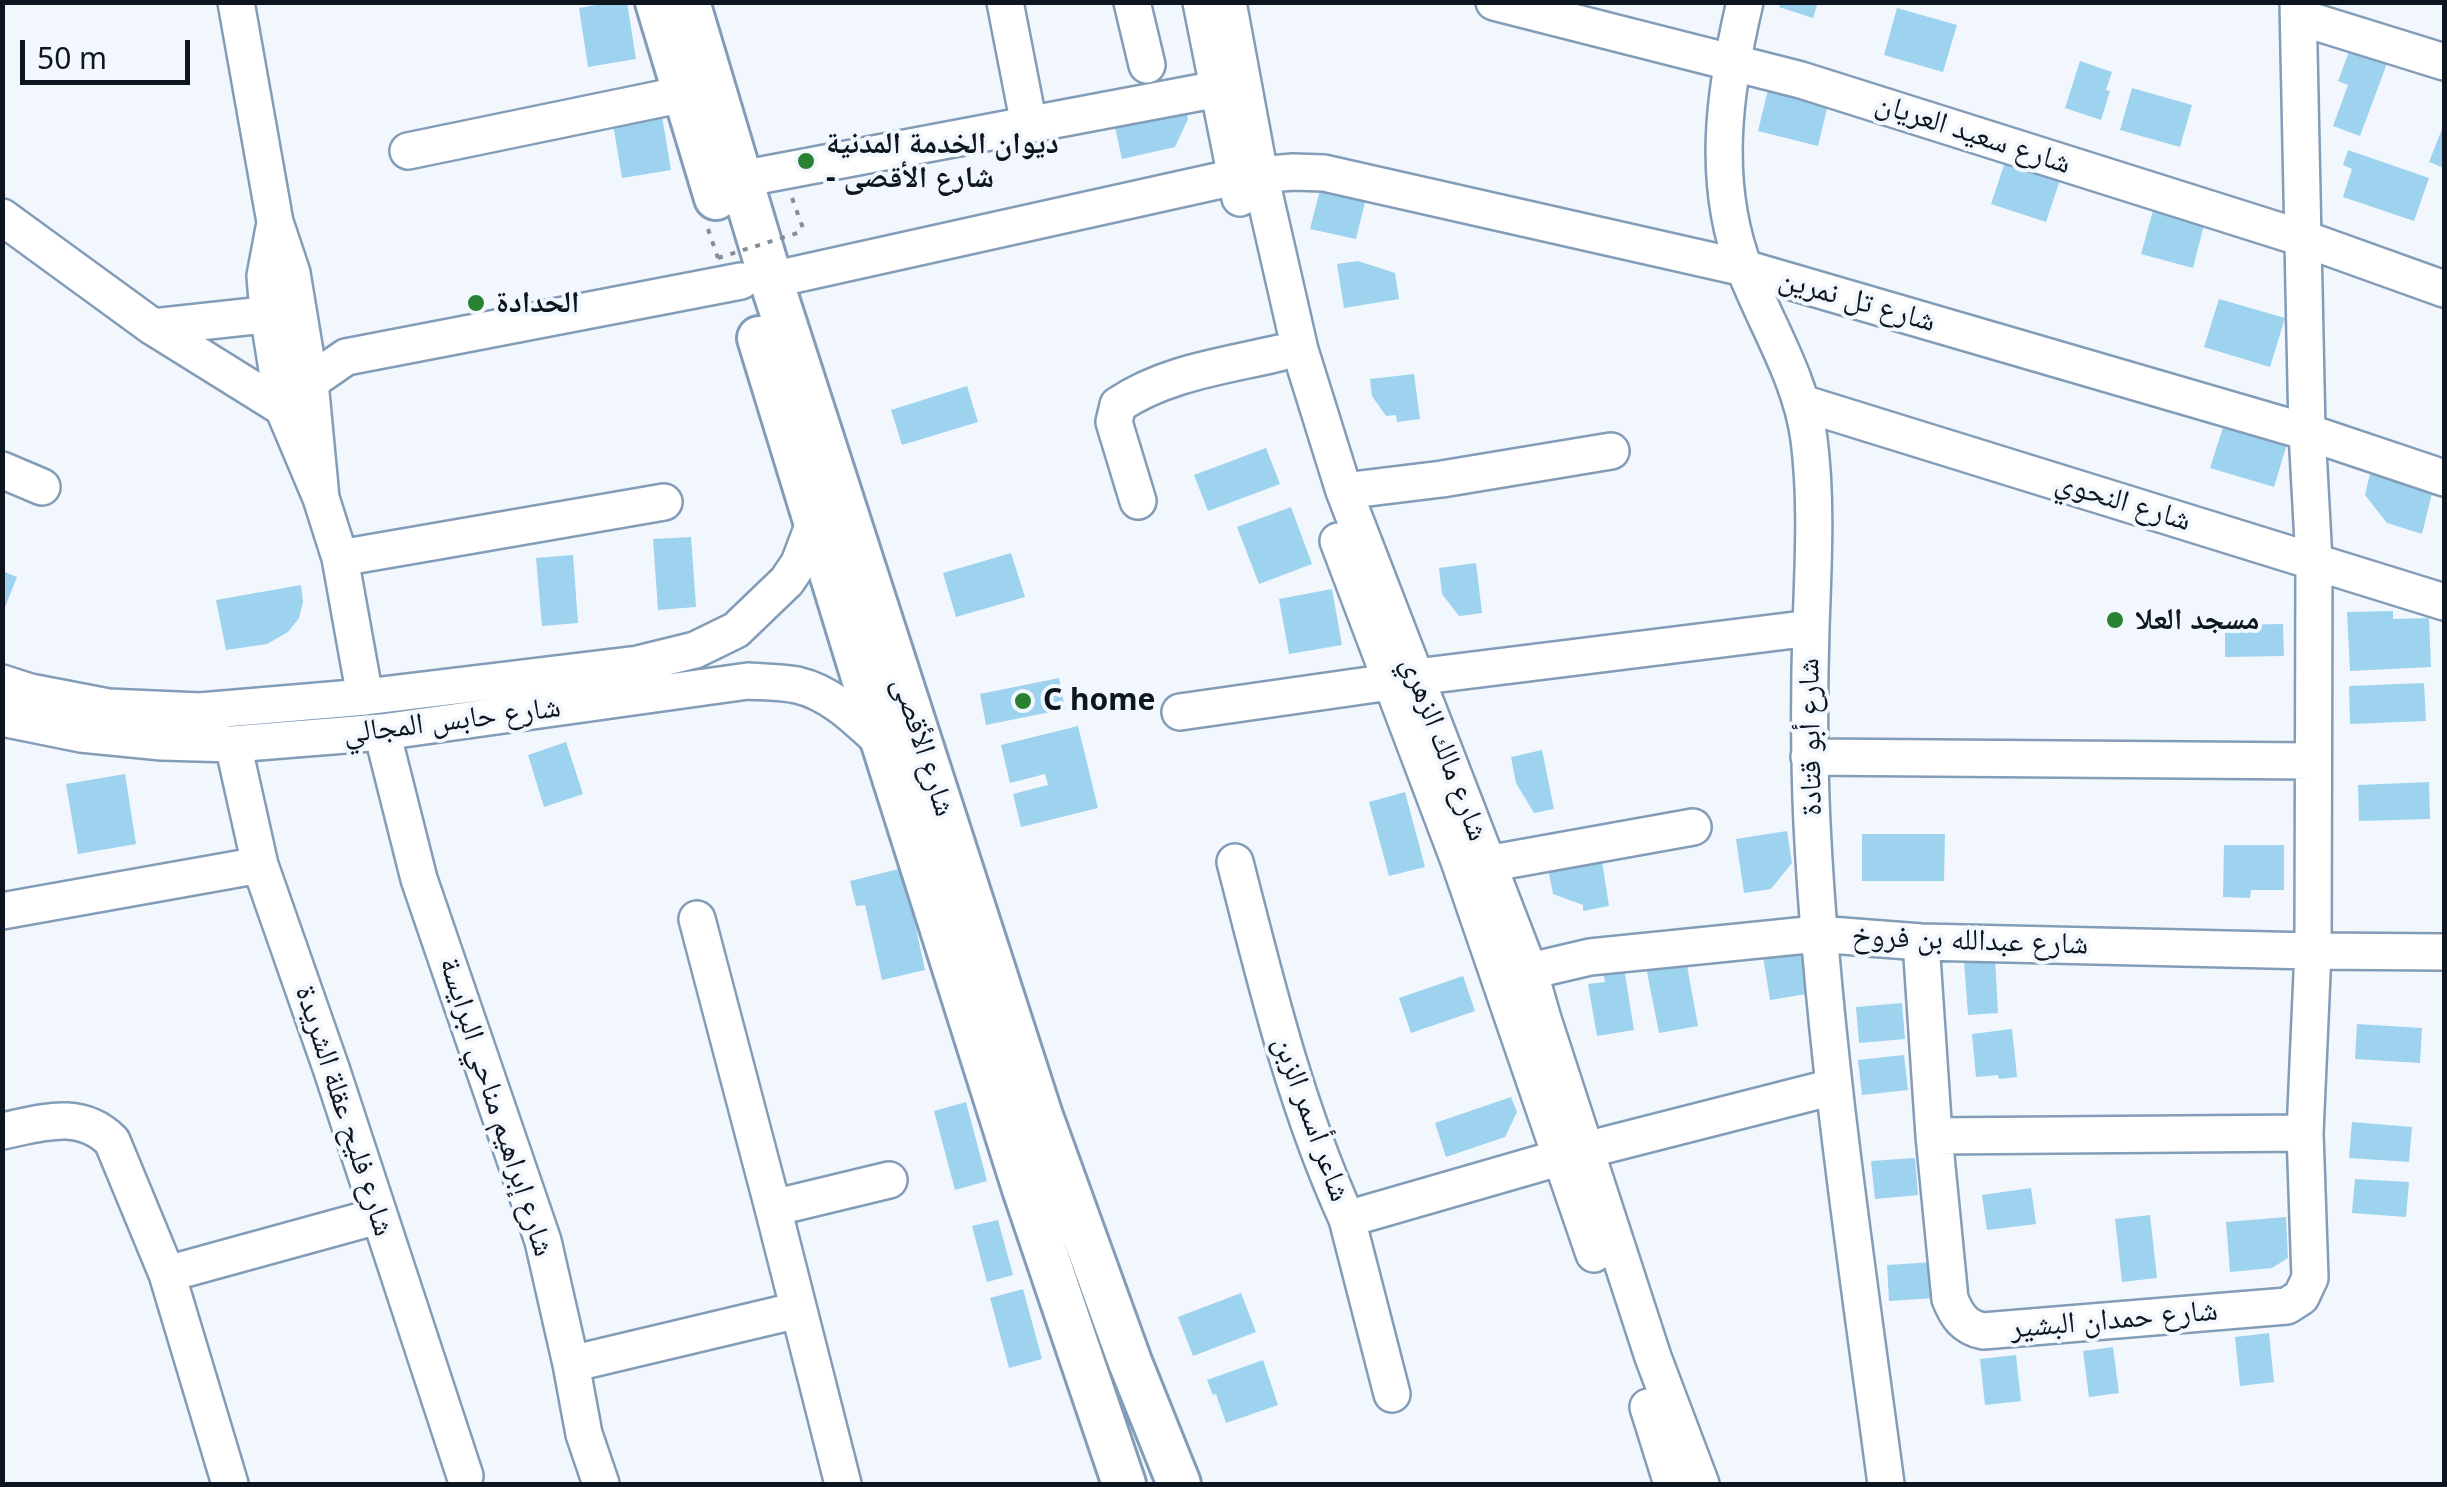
<!DOCTYPE html>
<meta charset="utf-8">
<style>
body{margin:0}
#map{position:relative;width:2447px;height:1487px;overflow:hidden;background:#f2f7fd;font-family:"Noto Sans",sans-serif}
canvas{display:block}
.frame{position:absolute;inset:0;border:5px solid #0d1620;pointer-events:none}
.scale{position:absolute;left:20px;top:40px;width:170px;height:45px;box-sizing:border-box;border:5px solid #0d1620;border-top:0;padding-left:12px;font-size:30px;line-height:35px;white-space:nowrap;color:#0d1620;-webkit-text-stroke:8px #f2f7fd;paint-order:stroke}
</style>
<div id="map">
<canvas width="2447" height="1487"></canvas>
<div class="frame"></div>
<div class="scale">50 m</div>
</div>
<script>
const c = document.querySelector('canvas').getContext('2d');
c.lineJoin = 'round';
function fillPath(path, color) {
  c.fillStyle = color;
  c.fill(path, 'evenodd');
}
function trace(path, color, width, dash) {
  c.strokeStyle = color;
  c.lineWidth = width;
  c.lineCap = dash ? 'butt' : 'round';
  c.setLineDash(dash || []);
  c.stroke(path);
}
function label(font, color, halo, rows, align = 'center') {
  c.font = font + ' "Noto Sans","Noto Naskh Arabic",sans-serif';
  c.lineWidth = 8;
  c.setLineDash([]);
  c.textBaseline = 'middle';
  c.strokeStyle = halo;
  c.fillStyle = color;
  for (const [text, x, y, turn = 0] of rows) {
    c.save();
    c.translate(x, y);
    c.rotate((+turn || 0) * Math.PI / 180);
    c.textAlign = isNaN(turn) ? turn : align;
    if (halo) c.strokeText(text, 0, 0);
    c.fillText(text, 0, 0);
    c.restore();
  }
}
fillPath(new Path2D(`
 M613 2H627L636 59 588 67 579 8Z
 M1781 2H1818L1813 18 1779 7Z
 M1897 8 1957 25 1943 72 1884 55Z
 M2352 44 2389 58 2360 136 2333 126 2348 85 2338 81Z
 M2080 61 2112 72 2106 90 2110 91 2101 120 2065 108Z
 M1771 77 1831 92 1818 146 1758 131Z
 M2132 88 2192 105 2180 147 2120 130Z
 M1184 102 1188 119 1175 147 1122 159 1113 118Z
 M662 116 671 170 622 178 613 124Z
 M2444 124V168L2429 162Z
 M2348 150 2429 178 2414 221 2343 197 2352 169 2343 165Z
 M2006 159 2061 177 2046 222 1991 204Z
 M1320 190 1367 194 1356 239 1310 229Z
 M2154 207 2205 221 2193 268 2141 254Z
 M1358 261 1395 273 1399 299 1344 308 1337 264Z
 M2219 299 2285 318 2270 367 2204 347Z
 M1414 374 1420 419 1397 422 1396 415 1386 416 1372 396 1370 379Z
 M967 386 978 422 902 445 891 410Z
 M2227 415 2290 434 2274 487 2210 468Z
 M1266 448 1280 484 1208 511 1194 475Z
 M2372 465 2435 481 2422 534 2387 523 2365 495Z
 M1291 507 1312 564 1259 584 1237 527Z
 M691 537 696 607 658 610 653 539Z
 M1011 553 1025 597 956 617 943 573Z
 M573 555 578 623 542 626 536 558Z
 M1476 563 1482 613 1459 616 1442 594 1439 568Z
 M2 571 17 577 3 612H2Z
 M301 585 303 602 299 618 288 632 267 644 226 650 216 600Z
 M1332 589 1342 645 1289 654 1279 599Z
 M2393 611V619L2429 618 2431 667 2350 671 2347 612Z
 M2283 624 2284 656 2225 657V625Z
 M1059 678 1065 709 986 725 980 694Z
 M2424 683 2426 721 2350 724 2349 686Z
 M1078 726 1098 808 1021 827 1013 794 1048 785 1045 774 1010 783 1001 745Z
 M566 742 583 794 544 807 528 755Z
 M1542 750 1554 809 1534 813 1516 783 1511 757Z
 M125 774 136 844 78 854 66 784Z
 M2429 782 2430 819 2359 821 2358 785Z
 M1405 792 1425 867 1389 876 1369 802Z
 M1787 831 1792 863 1771 889 1744 893 1736 839Z
 M1862 834H1945L1944 881H1862Z
 M2224 845H2284V890H2251L2250 898 2223 897Z
 M1600 848 1609 906 1583 911V905L1553 894 1546 858Z
 M903 868 925 970 882 980 865 905 856 906 850 881Z
 M1803 944 1812 993 1770 1000 1762 950Z
 M1995 958 1998 1013 1968 1015 1964 961Z
 M1686 960 1698 1026 1659 1033 1646 967Z
 M1624 968 1634 1030 1597 1036 1588 984 1605 982 1603 972Z
 M1463 976 1475 1011 1411 1033 1399 998Z
 M1902 1003 1905 1039 1859 1043 1856 1007Z
 M2357 1024 2422 1028 2420 1063 2355 1059Z
 M2012 1029 2017 1077 1999 1079 1998 1075 1976 1077 1972 1034Z
 M1904 1055 1908 1090 1862 1095 1858 1060Z
 M1511 1097 1517 1112 1505 1137 1446 1157 1435 1123Z
 M966 1102 987 1181 955 1190 934 1111Z
 M2352 1122 2412 1127 2409 1162 2349 1158Z
 M1915 1158 1918 1195 1875 1199 1871 1161Z
 M2355 1179 2409 1182 2406 1217 2352 1213Z
 M2031 1188 2036 1224 1987 1230 1982 1195Z
 M2150 1215 2157 1278 2122 1282 2115 1219Z
 M2286 1217 2288 1258 2272 1268 2230 1272 2226 1222Z
 M998 1220 1013 1275 987 1282 972 1226Z
 M1933 1262 1935 1298 1889 1301 1887 1265Z
 M1023 1289 1042 1359 1009 1368 990 1298Z
 M1241 1293 1256 1332 1193 1356 1178 1317Z
 M2269 1333 2274 1382 2240 1386 2235 1337Z
 M2113 1347 2119 1393 2089 1397 2083 1351Z
 M2016 1355 2021 1401 1985 1405 1980 1359Z
 M1263 1360 1278 1405 1226 1423 1216 1394 1213 1395 1207 1380Z`), '#9dd3ef');
const minor = new Path2D(`
 M236 2 275 222 292 273 310 382 321 498
 M1005 2 1029 125
 M1132 2 1147 65
 M1201 2 1240 198
 M1228 2 1260 175 1300 350 1344 491 1529 970 1543 1019 1653 1357 1701 1484
 M1494 2 1801 80 2302 238 2444 289
 M1745 2C1724 91 1711 183 1745 270 1767 326 1801 379 1809 439 1817 502 1813 565 1811 628 1809 693 1809 759 1812 824 1823 1046 1857 1265 1886 1484
 M2299 17 2444 62
 M408 151 684 94
 M741 179 1218 89
 M2 217 153 327 283 408 298 406
 M274 228 265 276 268 313 283 408 321 498 340 558 365 697
 M771 280 1235 177 1293 172 1324 173 1744 268 2307 432 2444 478
 M153 327 291 312
 M310 382 346 357 741 281
 M1802 403 2444 602
 M2 470 42 487
 M1344 491 1442 479 1611 451
 M1138 501 1114 422 1118 405C1165 373 1224 366 1279 353
 M1338 541 1459 861 1594 1254
 M340 558 664 502
 M2 683 30 692 108 707 200 711 365 697 638 664 695 650 736 630 787 581 799 563 816 518
 M1180 712 1390 682 1416 677 1811 628
 M2 718 81 734 162 742 233 744 382 732 748 681C764 682 781 682 797 685 832 693 858 720 883 743
 M382 732 419 879 543 1241 571 1364 584 1434 601 1484
 M233 744 260 865 331 1068 465 1476
 M1809 757 2313 761
 M1235 862C1266 983 1295 1105 1347 1219L1586 1150 1833 1087
 M1487 864 1693 827
 M2 911 260 865
 M697 919 773 1208 843 1484
 M1921 942 1934 1136 1950 1299C1957 1316 1964 1327 1983 1331L2287 1306 2301 1297 2310 1278 2305 1133 2313 951 2314 561 2307 432 2298 2
 M1509 976 1590 957 1817 934 1921 942 2313 951 2444 952
 M2 1131C42 1123 80 1109 112 1141L167 1274 230 1484
 M1934 1136 2305 1133
 M773 1208 889 1180
 M1347 1219 1392 1394
 M167 1274 378 1216
 M571 1364 798 1310
 M1648 1407 1672 1484`);
const major = new Path2D(`
 M657 2 716 198
 M688 2 771 280 1041 1116 1130 1362 1179 1484
 M759 338 883 743 1024 1189 1124 1484`);
trace(minor, '#839cb7', 40);
trace(major, '#839cb7', 48);
trace(new Path2D(`
 M792 198 804 231
 M708 229 718 258`), '#868d95', 4, [5, 8]);
trace(minor, '#fff', 35);
trace(major, '#fff', 42);
trace(new Path2D(`
 M718 258 804 231`), '#868d95', 4, [5, 8]);
for (const [x, y, r, color] of [
 [806,161,10,"#298232"],
 [476,303,10,"#298232"],
 [2115,620,10,"#298232"],
 [1023,701,10,"#298232"]
]) {
  const dot = new Path2D();
  dot.arc(x, y, r, 0, 2 * Math.PI);
  c.fillStyle = color;
  c.fill(dot);
  trace(dot, '#f2f7fd', 4);
}
label('30px', '#0d1620', '#f2f7fd', [
 ["شارع سعيد العريان",1973,134,18],
 ["شارع تل نمرين",1857,301,16],
 ["شارع النحوي",2123,502,17],
 ["شارع حابس المجالي",452,721,-7],
 ["شارع أبو قتادة",1811,737,-91],
 ["شارع الأقصى",923,747,72],
 ["شارع مالك الزهري",1444,749,69],
 ["شارع عبدالله بن فروخ",1970,941,2],
 ["شارع إبراهيم مناحي البرايسة",496,1107,72],
 ["شارع فليح عقلة الشريدة",344,1111,72],
 ["شاعر أسمر الزبن",1311,1119,70],
 ["شارع حمدان البشير",2114,1320,-5]
]);
label('bold 30px', '#0d1620', '#f2f7fd', [
 ["ديوان الخدمة المدنية",826,144],
 ["- شارع الأقصى",826,178],
 ["الحدادة",496,303],
 ["مسجد العلا",2135,620],
 ["C home",1043,701]
], 'left');
</script>
